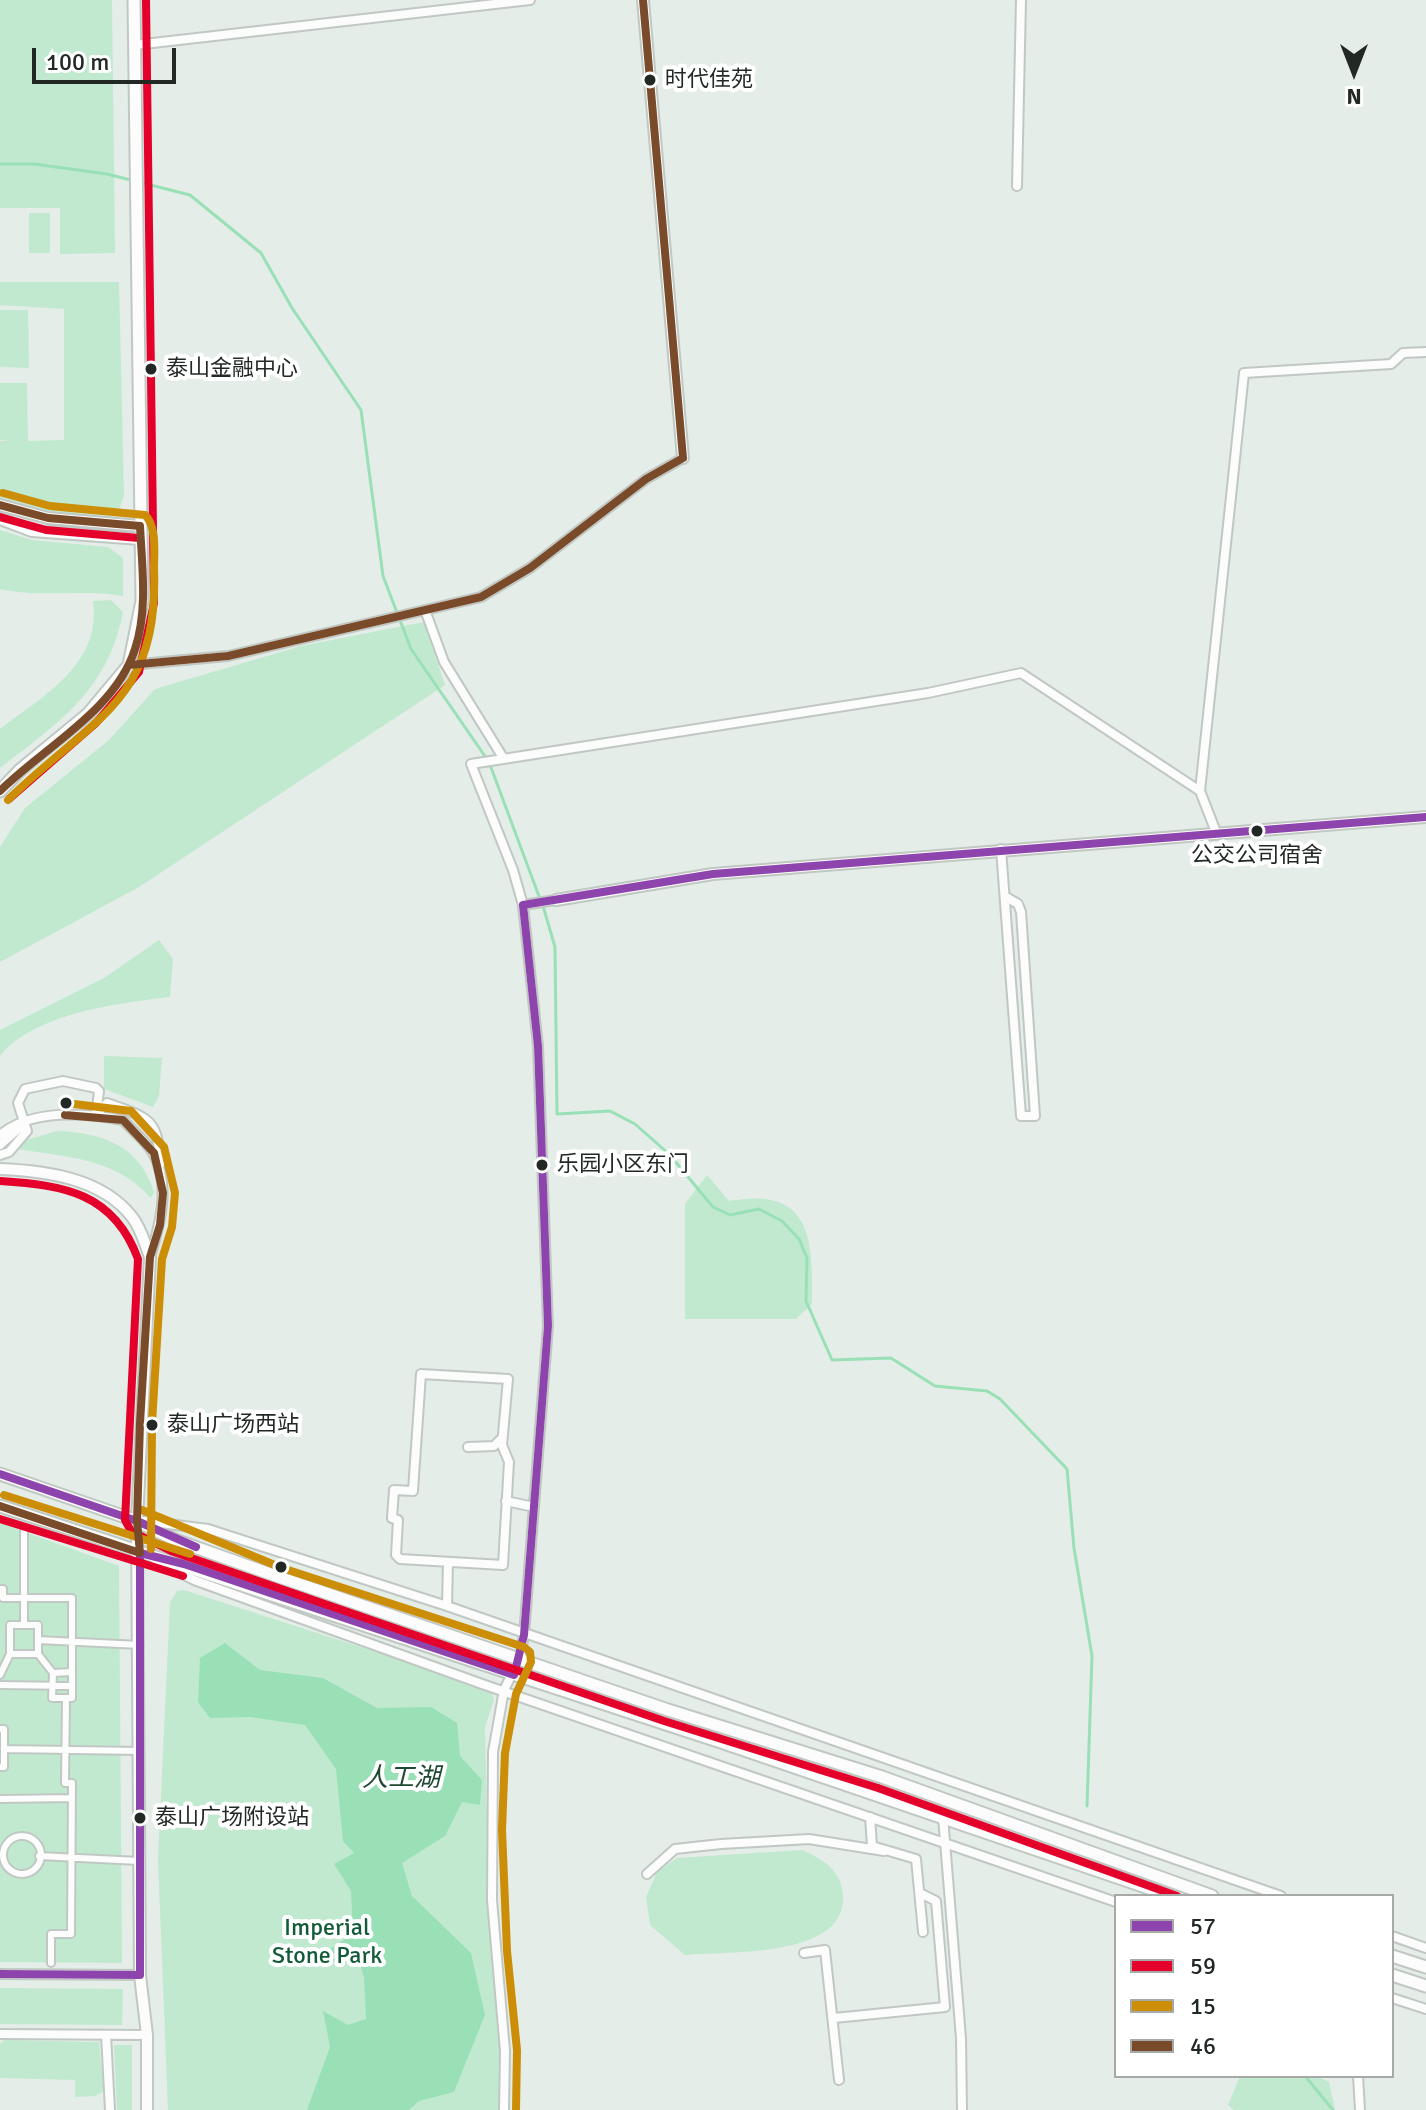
<!DOCTYPE html>
<meta charset="utf-8">
<style>
body{margin:0}
#map{position:relative;width:1426px;height:2110px;overflow:hidden;background:#e4ede7;font-family:Signika,sans-serif}
canvas{display:block}
.legend{position:absolute;left:1114px;top:1894px;width:280px;height:184px;box-sizing:border-box;background:#fff;border:2px solid #a7a9a7;margin:0;padding:10px 14px;list-style:none;font-size:24px;color:#222824}
.legend li{display:flex;align-items:center;gap:16px;height:40px}
.legend b{width:40px;border:2px solid #a7a9a7}
.north{position:absolute;left:1314px;top:32px;width:80px;height:80px;-webkit-text-stroke:6px #fff;paint-order:stroke;rotate:180deg;font-size:22px;font-weight:700;line-height:32px;text-align:center;color:#222824}
.north::after{content:'';display:block;margin:auto;width:28px;height:36px;background:#222824;clip-path:polygon(50% 0,100% 100%,50% 72%,0 100%)}
.scale{position:absolute;left:32px;top:48px;width:144px;height:36px;box-sizing:border-box;border:4px solid #222824;border-top:0;padding-left:10px;font-size:24px;line-height:28px;white-space:nowrap;color:#222824;-webkit-text-stroke:6px #fff;paint-order:stroke}
</style>
<div id="map">
<canvas width="1426" height="2110"></canvas>
<ul class="legend">
<li><b style="height:10px;background:#8e44ad"></b>57</li>
<li><b style="height:10px;background:#e4002b"></b>59</li>
<li><b style="height:10px;background:#cc8d07"></b>15</li>
<li><b style="height:10px;background:#7a4b2a"></b>46</li>
</ul>
<div class="north">N</div>
<div class="scale">100 m</div>
</div>
<script>
const c = document.querySelector('canvas').getContext('2d');
c.lineJoin = 'round';
function fillPath(path, color) {
  c.fillStyle = color;
  c.fill(path, 'evenodd');
}
function trace(path, color, width, dash) {
  c.strokeStyle = color;
  c.lineWidth = width;
  c.lineCap = dash ? 'butt' : 'round';
  c.setLineDash(dash || []);
  c.stroke(path);
}
function label(font, color, halo, rows, align = 'center') {
  c.font = font + ' Signika,"Noto Sans SC",sans-serif';
  c.lineWidth = 8;
  c.setLineDash([]);
  c.textBaseline = 'middle';
  c.strokeStyle = halo;
  c.fillStyle = color;
  for (const [text, x, y, turn = 0] of rows) {
    c.save();
    c.translate(x, y);
    c.rotate((+turn || 0) * Math.PI / 180);
    c.textAlign = isNaN(turn) ? turn : align;
    if (halo) c.strokeText(text, 0, 0);
    c.fillText(text, 0, 0);
    c.restore();
  }
}
fillPath(new Path2D(`
 M0 0H112L115 253 60 254V208H0Z
 M29 213H50V253H29Z
 M0 282H119L124 496 119 509 110 516 49 513 0 498V441H11L0 440V383H27L28 441 64 440V309L0 305Z
 M0 310H28L29 368 0 367Z
 M0 530 32 540 108 547 123 558V596C82 589 40 598 0 589Z
 M111 600 123 612C108 690 59 723 0 768V729C43 696 102 664 93 601Z
 M424 622 445 685 139 887 0 962V847L25 808 109 740 155 689 301 646Z
 M159 940 173 959 170 997C120 1003 34 1013 0 1056V1030L104 978Z
 M104 1056 162 1058 159 1096 153 1107 104 1089Z
 M57 1131C103 1133 139 1145 154 1192L151 1198C115 1158 67 1157 17 1149L19 1142Z
 M707 1175 729 1201C812 1186 813 1239 812 1304L796 1319H685V1204Z
 M0 1523 119 1566 122 1963 0 1962Z
 M184 1590 491 1689 494 1700 485 1727 488 1873 502 2077 500 2110H168L158 1860 170 1602 177 1591Z
 M802 1850C824 1860 842 1870 843 1897 845 1958 729 1951 685 1955L650 1925 646 1897 657 1872 677 1858Z
 M0 1988 123 1989 122 2025 0 2024Z
 M4 2040 99 2042 104 2091 95 2096 75 2097V2080L0 2078V2044Z
 M114 2045H132V2110H117Z
 M1240 2076H1317L1329 2082 1335 2110H1234L1228 2105Z`), '#c1e9d0');
fillPath(new Path2D(`
 M225 1643 260 1670 323 1678 377 1708 431 1707 457 1723 460 1756 482 1780 480 1805 462 1802 445 1836 402 1863 412 1896 471 1953 485 2015 454 2092 419 2101 409 2110H307L330 2047 323 2011 348 2025 366 2019 364 1977 357 1954 331 1963 323 1953 353 1934 351 1891 334 1864 354 1853 343 1841 336 1769 305 1725 250 1717 210 1718 198 1702 200 1658Z`), '#99e0b7');
trace(new Path2D(`
 M0 164H34L107 174 190 195 261 253 292 308 361 410 383 576 411 649 489 762 540 899
 M543 906 555 947 557 1114 610 1111 635 1124 669 1154 713 1207 730 1215 759 1209 782 1221 799 1239 807 1258 806 1301 832 1360 891 1358 935 1386 987 1391 1000 1399 1067 1469 1074 1548 1092 1656 1087 1806
 M1305 2076 1333 2110`), '#99e0b7', 3);
const pedestrian = new Path2D(`
 M0 1589H3V1598H72V1698H66L65 1783H72L71 1934H51V1963
 M10 1625H38V1654H10Z
 M24 1625V1532
 M38 1640 140 1645
 M38 1654 53 1673 72 1672
 M53 1673 52 1698H66
 M0 1675 10 1654
 M0 1685 72 1686
 M0 1729H4V1749
 M0 1767H4V1749L140 1751
 M0 1799 71 1798
 M3 1855a19 19 0 1 1 38 0a19 19 0 1 1-38 0Z
 M39 1856 139 1861`);
const minor = new Path2D(`
 M135 45 530 0
 M1017 186 1021 0
 M425 610 444 662 502 756
 M129 665 228 656 481 597 530 568 646 479 683 458
 M1200 791 1244 373 1391 364 1403 353 1426 352
 M1001 849 1021 1116H1035L1021 912 1018 904 1006 897
 M523 905 513 870 471 764 928 693 1021 673 1200 791 1216 832
 M96 1115 107 1103C147 1117 159 1118 160 1164
 M0 1135C31 1109 85 1113 123 1120 132 1130 146 1141 153 1153 171 1184 160 1225 150 1257
 M0 1145 25 1123
 M0 1155 9 1152 27 1131 18 1103 25 1089 63 1081 96 1088 99 1091 96 1115
 M421 1374 508 1379 502 1445 509 1462 503 1565 400 1559 396 1555 398 1520 392 1518 394 1490 413 1491Z
 M468 1447 494 1446 502 1438
 M506 1501 534 1507
 M144 1521 208 1529 447 1606 1281 1896
 M156 1561 194 1580 482 1684 1116 1902
 M447 1606 448 1562
 M870 1817 872 1846 916 1859 923 1932
 M943 1817 961 2038 962 2110
 M647 1874 675 1849 721 1844 809 1839 884 1851
 M1392 1936 1426 1948
 M804 1953 825 1950 839 2080
 M0 1974 140 1975
 M1392 1998 1426 2009
 M834 2018 945 2007 936 1901 920 1893
 M0 2034 147 2035
 M106 2035 110 2110
 M1358 2076 1360 2110
 M504 2110 505 2051 492 1900 493 1752 504 1690 520 1658 524 1635 548 1326 538 1046 523 905 556 900`);
const tertiary = new Path2D(`
 M643 0 683 458
 M0 505 48 518 140 526
 M0 519 32 531 140 539
 M556 900 713 874 1426 817
 M0 1169C46 1171 102 1178 132 1217 141 1228 145 1244 150 1257L137 1521 140 1975 147 2035V2110`);
const secondary = new Path2D(`
 M0 791 20 770 88 714 129 665 142 601 134 0
 M0 1474 137 1521 175 1540 276 1576 668 1710 882 1777 1212 1896
 M0 1506 721 1742 1172 1896
 M1392 1956 1426 1967
 M1392 1975 1426 1986`);
trace(pedestrian, '#c1c8c3', 10);
trace(minor, '#c1c8c3', 12);
trace(tertiary, '#c1c8c3', 14);
trace(secondary, '#c1c8c3', 15);
trace(pedestrian, '#fbfcfb', 6);
trace(minor, '#fbfcfb', 8);
trace(tertiary, '#fbfcfb', 10);
trace(secondary, '#fbfcfb', 11);
trace(new Path2D(`
 M0 1474 137 1521 196 1547
 M0 1974 140 1975V1553L184 1564 514 1675 524 1635 548 1326 538 1046 523 905 713 874 1426 817`), '#8e44ad', 8);
trace(new Path2D(`
 M0 517 46 530 139 538
 M9 799 96 723 139 672 154 603 146 0
 M0 1181C64 1185 114 1193 138 1259L125 1520 131 1531 171 1551 664 1721 878 1788 1177 1896
 M0 1519 183 1576`), '#e4002b', 8);
trace(new Path2D(`
 M3 493 50 506 145 515C157 526 154 553 154 568 159 704 92 717 8 800
 M66 1103 131 1111 164 1147 175 1193 172 1227 162 1259 152 1423 151 1549
 M4 1495 190 1554
 M142 1510 282 1568 524 1647 530 1652 531 1662 516 1694 505 1753 502 1830 507 1951 517 2050 516 2110`), '#cc8d07', 8);
trace(new Path2D(`
 M643 0 683 458
 M0 505 48 518 140 526C142 566 148 610 135 649 116 710 43 748 0 791
 M129 665 228 656 481 597 530 568 646 479 683 458
 M0 1506 140 1553 137 1521 140 1423 150 1257 160 1225 163 1193 154 1153 123 1120 65 1115`), '#7a4b2a', 8);
for (const [x, y, r, color] of [
 [650,80,7,"#222824"],
 [151,369,7,"#222824"],
 [1257,831,7,"#222824"],
 [66,1103,7,"#222824"],
 [542,1165,7,"#222824"],
 [152,1425,7,"#222824"],
 [281,1567,7,"#222824"],
 [140,1818,7,"#222824"]
]) {
  const dot = new Path2D();
  dot.arc(x, y, r, 0, 2 * Math.PI);
  c.fillStyle = color;
  c.fill(dot);
  trace(dot, '#fff', 3);
}
label('22px', '#222824', '#fff', [
 ["时代佳苑",665,80],
 ["泰山金融中心",166,369],
 ["公交公司宿舍",1257,856,"center"],
 ["乐园小区东门",557,1165],
 ["泰山广场西站",167,1425],
 ["泰山广场附设站",155,1818]
], 'left');
label('24px', '#115b37', '#fff', [
 ["Imperial",327,1929],
 ["Stone Park",327,1957]
]);
label('italic 26px', '#1f4731', '#fff', [
 ["人工湖",401,1779]
]);
</script>
